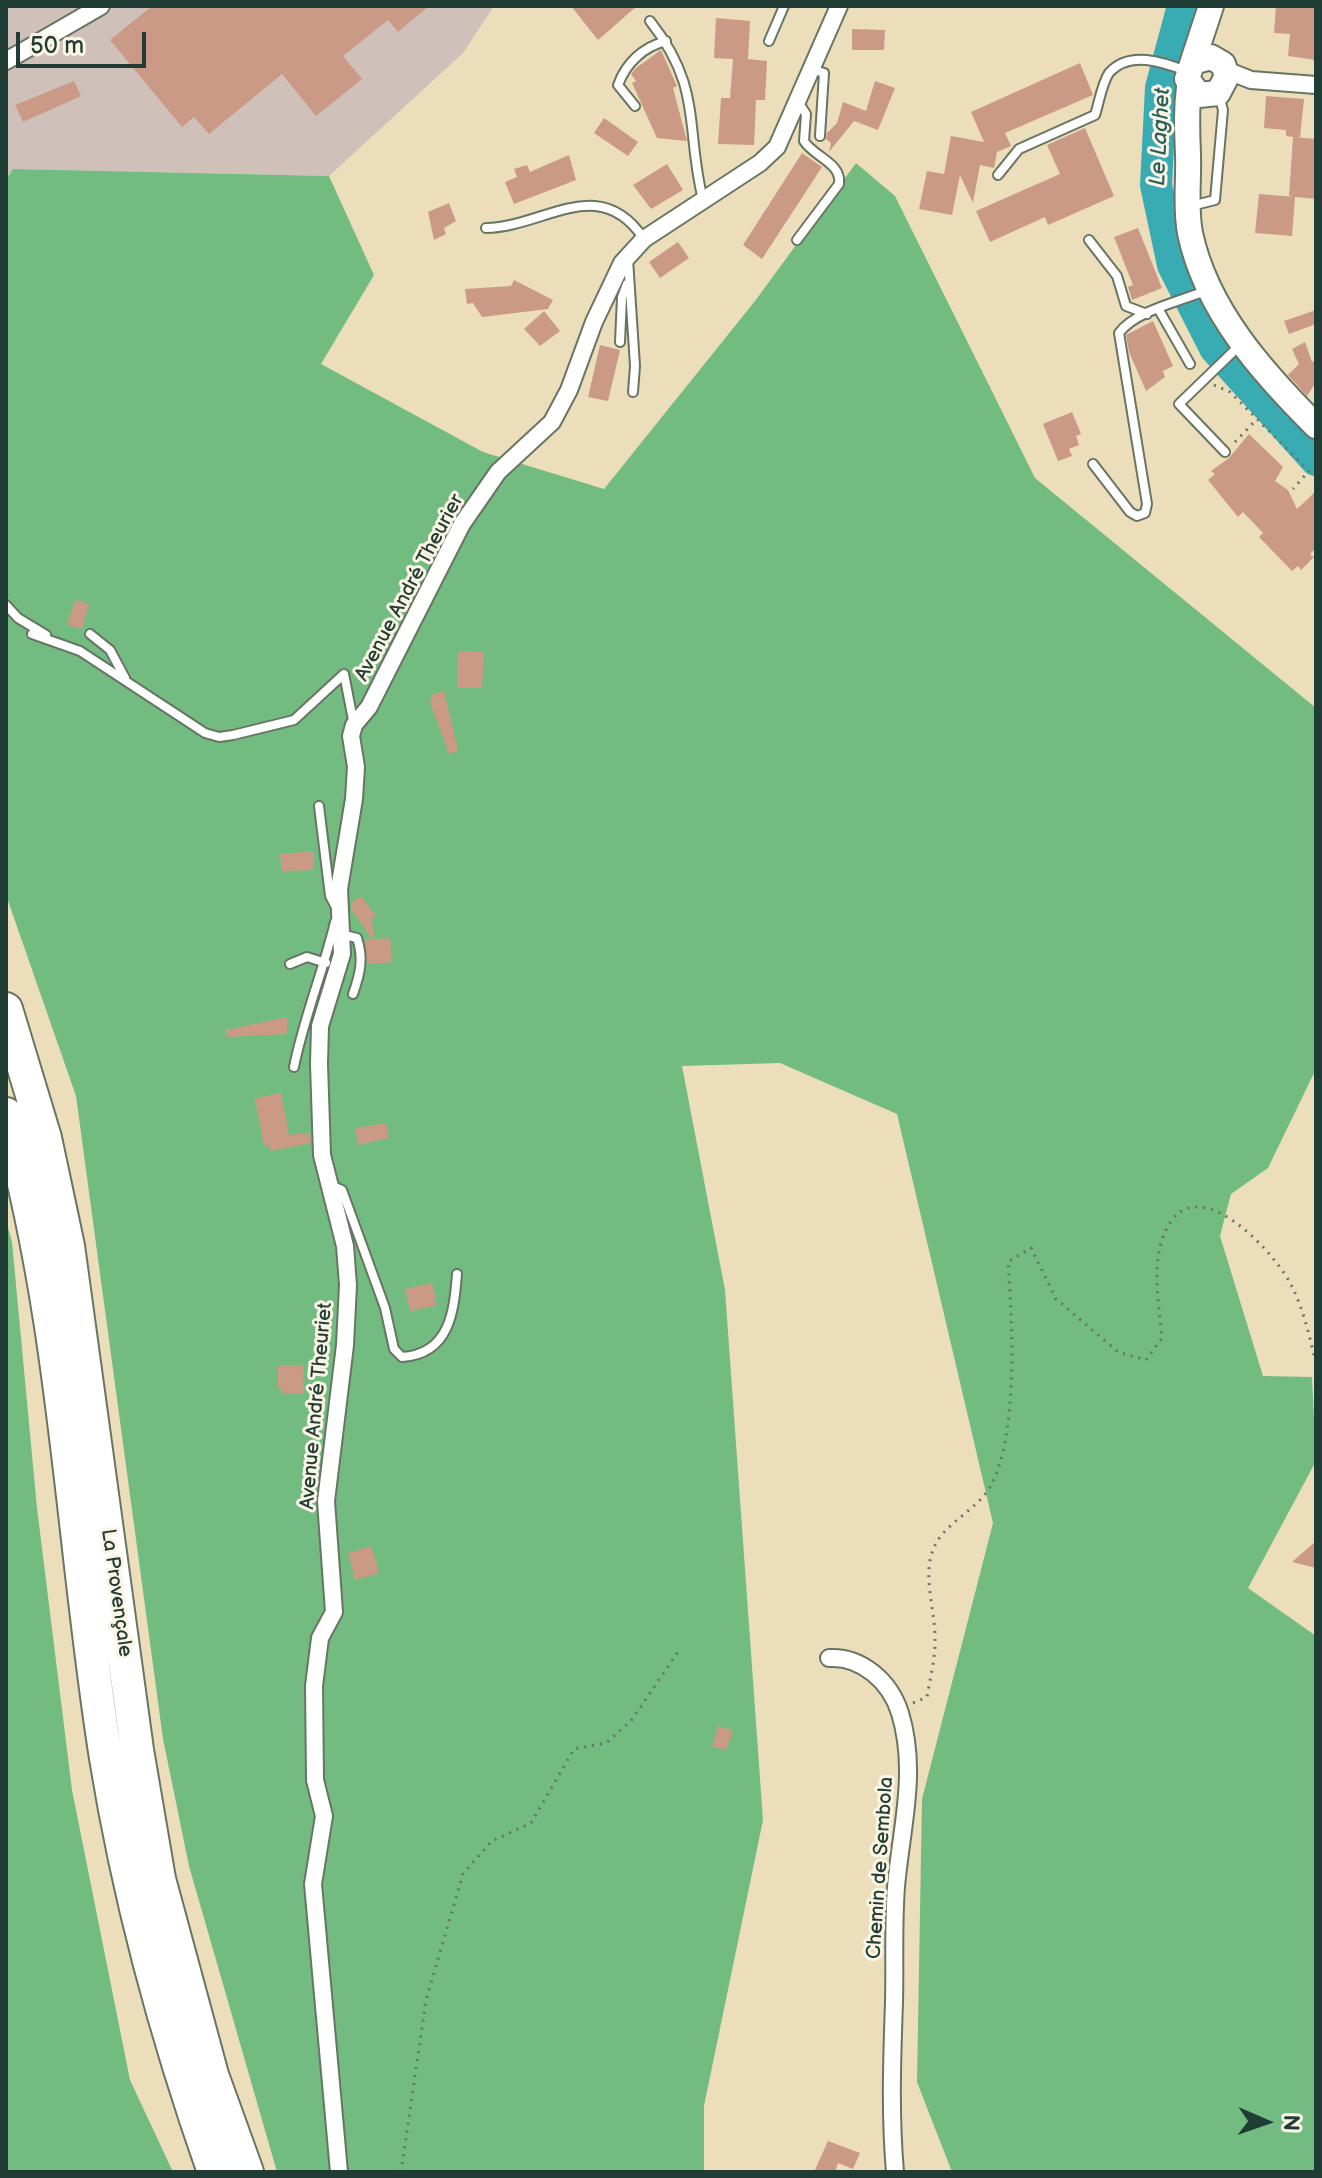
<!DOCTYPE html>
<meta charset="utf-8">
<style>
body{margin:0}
#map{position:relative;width:1322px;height:2178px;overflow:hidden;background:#ecdeba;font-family:"Balsamiq Sans",sans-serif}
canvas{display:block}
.frame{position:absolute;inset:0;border:8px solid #1f3d34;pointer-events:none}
.north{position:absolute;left:1226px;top:2082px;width:80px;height:80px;-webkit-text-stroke:6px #fcf5e5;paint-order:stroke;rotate:92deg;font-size:22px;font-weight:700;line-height:32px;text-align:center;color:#1f3d34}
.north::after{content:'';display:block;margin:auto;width:28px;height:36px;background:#1f3d34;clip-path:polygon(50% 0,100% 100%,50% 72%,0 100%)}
.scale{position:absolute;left:16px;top:32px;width:130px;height:36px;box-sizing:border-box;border:4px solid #1f3d34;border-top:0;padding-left:10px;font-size:24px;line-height:28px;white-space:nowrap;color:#1f3d34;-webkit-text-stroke:6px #fcf5e5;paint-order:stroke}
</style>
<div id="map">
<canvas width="1322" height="2178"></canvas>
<div class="frame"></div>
<div class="north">N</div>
<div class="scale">50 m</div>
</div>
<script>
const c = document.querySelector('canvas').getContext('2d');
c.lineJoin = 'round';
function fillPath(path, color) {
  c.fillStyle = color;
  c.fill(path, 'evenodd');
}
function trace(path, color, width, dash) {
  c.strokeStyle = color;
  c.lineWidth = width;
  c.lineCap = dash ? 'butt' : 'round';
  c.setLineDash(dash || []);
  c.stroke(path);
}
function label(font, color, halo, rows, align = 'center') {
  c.font = font + ' "Balsamiq Sans",sans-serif';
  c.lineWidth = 6;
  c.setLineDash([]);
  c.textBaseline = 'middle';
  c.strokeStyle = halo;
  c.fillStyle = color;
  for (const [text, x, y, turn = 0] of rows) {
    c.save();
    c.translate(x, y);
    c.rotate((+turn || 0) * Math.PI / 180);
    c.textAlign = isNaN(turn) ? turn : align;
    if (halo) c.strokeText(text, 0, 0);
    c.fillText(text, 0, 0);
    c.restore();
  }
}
fillPath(new Path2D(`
 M6 6H494L463 53 329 176 13 169 6 178Z`), '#cfc0ba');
fillPath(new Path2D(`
 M856 163 895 196 1035 478 1316 708V1069L1268 1168 1231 1194 1220 1236 1263 1376 1312 1377 1316 1461 1248 1588 1316 1636V2172H952L917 2082 922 1799 993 1523 897 1114 780 1063 682 1066 725 1290 763 1820 704 2106V2172H277L189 1866 163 1739 76 1096 6 895V179L13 169 329 176 374 275 321 364 483 452 604 489 755 301Z
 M6 1220 12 1242 37 1508 72 1790 130 2080 173 2172H6Z`), '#73bc81');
trace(new Path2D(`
 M1183 6 1161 88 1156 185 1173 265 1215 348 1316 460`), '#39abb3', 32);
fillPath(new Path2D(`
 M152 6H429L398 32 388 20 343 56 362 79 316 116 282 74 209 134 194 117 182 127 110 40Z
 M571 6H637L598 40Z
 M1276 6H1316V60L1288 56 1290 34 1274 33Z
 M716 18 750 21 748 59 767 61 765 100H756L754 145 718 144 721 98H730L733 59 714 58Z
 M852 29 885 30 884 50H852Z
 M661 50 677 86 673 88 687 141 657 138 632 83 636 81 631 74 636 68Z
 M1080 63 1093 95 1005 133 1011 146 997 152 994 168 980 165 973 203 960 175 952 215 919 209 927 171 944 174 951 136 984 142 971 112Z
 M74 81 81 96 23 122 15 105Z
 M875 81 895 88 878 130 854 121 829 152 831 143 826 139 827 133 837 123 843 102 866 111Z
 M1266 96 1304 99 1300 138 1286 136V130L1264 128Z
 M604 118 638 142 628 156 594 133Z
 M1085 128 1114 196 1048 225 1045 217 990 242 976 211 1060 174 1047 145Z
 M1293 137 1316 139V199L1295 197 1292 236 1255 233 1259 194 1294 197 1289 196Z
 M802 153 822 167 762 259 743 245Z
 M569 155 576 180 514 204 505 182 517 177 514 169 527 165 530 172Z
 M667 164 683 190 651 209 633 185Z
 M449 203 456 221 444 228 446 234 434 240 428 212Z
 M1138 228 1162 288 1132 300 1128 287 1133 285 1114 237Z
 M678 242 689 258 660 278 649 262Z
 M514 280 553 300 548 309 482 317 473 303 467 304 465 289 511 286Z
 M1316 310V324L1289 334 1284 321Z
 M544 311 560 331 540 346 524 329Z
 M1153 321 1173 366 1163 371 1165 377 1146 391 1129 352 1126 335Z
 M1305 342 1312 362 1316 359V382L1307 396 1288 375 1299 364 1292 349Z
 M600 345 620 350 608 401 588 397Z
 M1072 412 1081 434 1076 436 1079 445 1069 449 1072 456 1058 461 1043 424Z
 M1249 434 1283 467 1275 481 1288 490 1297 509 1316 491V548L1310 554 1314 557 1301 570 1298 566 1292 571 1259 537 1263 533 1243 512 1238 517 1208 480 1215 474 1211 471 1229 458Z
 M75 600 89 604 82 629 67 625Z
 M458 651 484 652 482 688H457Z
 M444 691 458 751 449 754 430 702 433 694Z
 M314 851V870L282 871 280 854Z
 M361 896 376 916 372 919 374 939 390 938 392 962 367 964 365 939H372L351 909V903Z
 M287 1017V1034L227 1037 226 1030Z
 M281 1093 289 1135 310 1133 311 1143 270 1151 269 1145 264 1146 255 1098Z
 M386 1123 389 1138 358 1145 355 1128Z
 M432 1283 437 1305 410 1311 405 1289Z
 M278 1365H303L304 1394H282V1388L278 1389Z
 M1316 1541V1568L1292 1562 1301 1554Z
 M371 1546 379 1573 355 1580 348 1553Z
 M718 1726 733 1731 726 1750 712 1746Z
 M828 2141 860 2153 853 2169 838 2163 835 2172H814Z`), '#cb9a87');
const service = new Path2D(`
 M650 21C703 88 685 127 703 200
 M769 41 784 6
 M811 69 824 73 820 136
 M797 100 806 114 804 141C814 157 842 163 839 184L797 240
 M635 106 618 85C626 63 643 47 666 41
 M998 175 1019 149 1095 115C1099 103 1102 83 1109 73 1129 50 1163 62 1186 71
 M1191 206 1215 200 1223 110 1219 95
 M486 228C545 227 599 172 644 239
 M1089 240 1117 276 1126 306 1147 314
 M628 259 635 366 633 392
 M1159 310 1190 364
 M620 342 622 297 627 284
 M1225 452 1179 404 1240 345
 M1093 464 1130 512 1137 516 1145 513 1147 504 1119 333C1135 311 1181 301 1205 291
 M6 605 18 618 46 635
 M32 634 80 651 205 733 219 737 233 735 294 720 344 674 354 725
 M90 634 110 650 125 678
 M319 806 330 896 338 911
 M344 935 357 938C364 959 360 974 353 994
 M290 964 307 957 326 963
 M294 1067C304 1017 323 972 335 922
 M330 1185 342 1190 385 1308 394 1349 402 1357C450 1354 454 1311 457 1274`);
const minor = new Path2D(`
 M6 61 101 6
 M1226 70 1251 80 1316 85
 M829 1658C861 1656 890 1681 900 1713 918 1772 901 1828 896 1887 893 1925 895 1964 894 2002 892 2059 890 2115 895 2172
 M339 2172 313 1884 324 1816 315 1780 314 1686 320 1638 334 1612 326 1501 345 1345 348 1285 345 1246 322 1155 319 1064 320 1026 342 954 339 889 354 799 356 767 351 736 354 725 369 707 462 524 498 472 552 422 569 390 594 322 622 263 644 239 760 163 777 147 839 6`);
const secondary = new Path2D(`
 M1193 62 1211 57 1223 64 1227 76 1218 93 1199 95 1187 79 1211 6
 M1189 87C1186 110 1187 131 1188 154 1189 181 1185 207 1190 233 1206 310 1263 373 1316 426`);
const motorway = new Path2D(`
 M6 1009 45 1138 68 1246 137 1750 159 1879 212 2075 247 2172
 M6 1114C66 1323 72 1544 106 1758 129 1900 166 2036 214 2172`);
trace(service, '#677563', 12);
trace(minor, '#677563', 20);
trace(secondary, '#677563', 28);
trace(motorway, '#677563', 36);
trace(new Path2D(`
 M1214 385 1230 392 1309 471 1293 489
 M1235 442 1257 419
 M913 1703 927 1697C930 1679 935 1660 935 1642 936 1615 924 1582 931 1556 939 1524 974 1514 990 1487 1019 1437 1012 1319 1008 1262L1031 1248 1056 1299 1118 1352 1146 1360 1162 1338C1159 1304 1150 1260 1167 1228 1197 1169 1271 1249 1289 1281 1303 1306 1309 1335 1316 1363
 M401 2172 426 2000 463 1874 492 1841 531 1823 574 1749 606 1743 631 1721 680 1649`), '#677563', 3, [2, 6]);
trace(service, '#fff', 8);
trace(minor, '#fff', 16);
trace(secondary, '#fff', 24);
trace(motorway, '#fff', 32);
label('20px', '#1f3d34', '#fcf5e5', [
 ["Avenue André Theurier",410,588,-62],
 ["Avenue André Theuriet",317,1406,-85],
 ["La Provençale",116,1593,82],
 ["Chemin de Sembola",881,1868,-86]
]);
label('italic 22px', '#275e5a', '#fcf5e5', [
 ["Le Laghet",1161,137,-87]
]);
</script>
